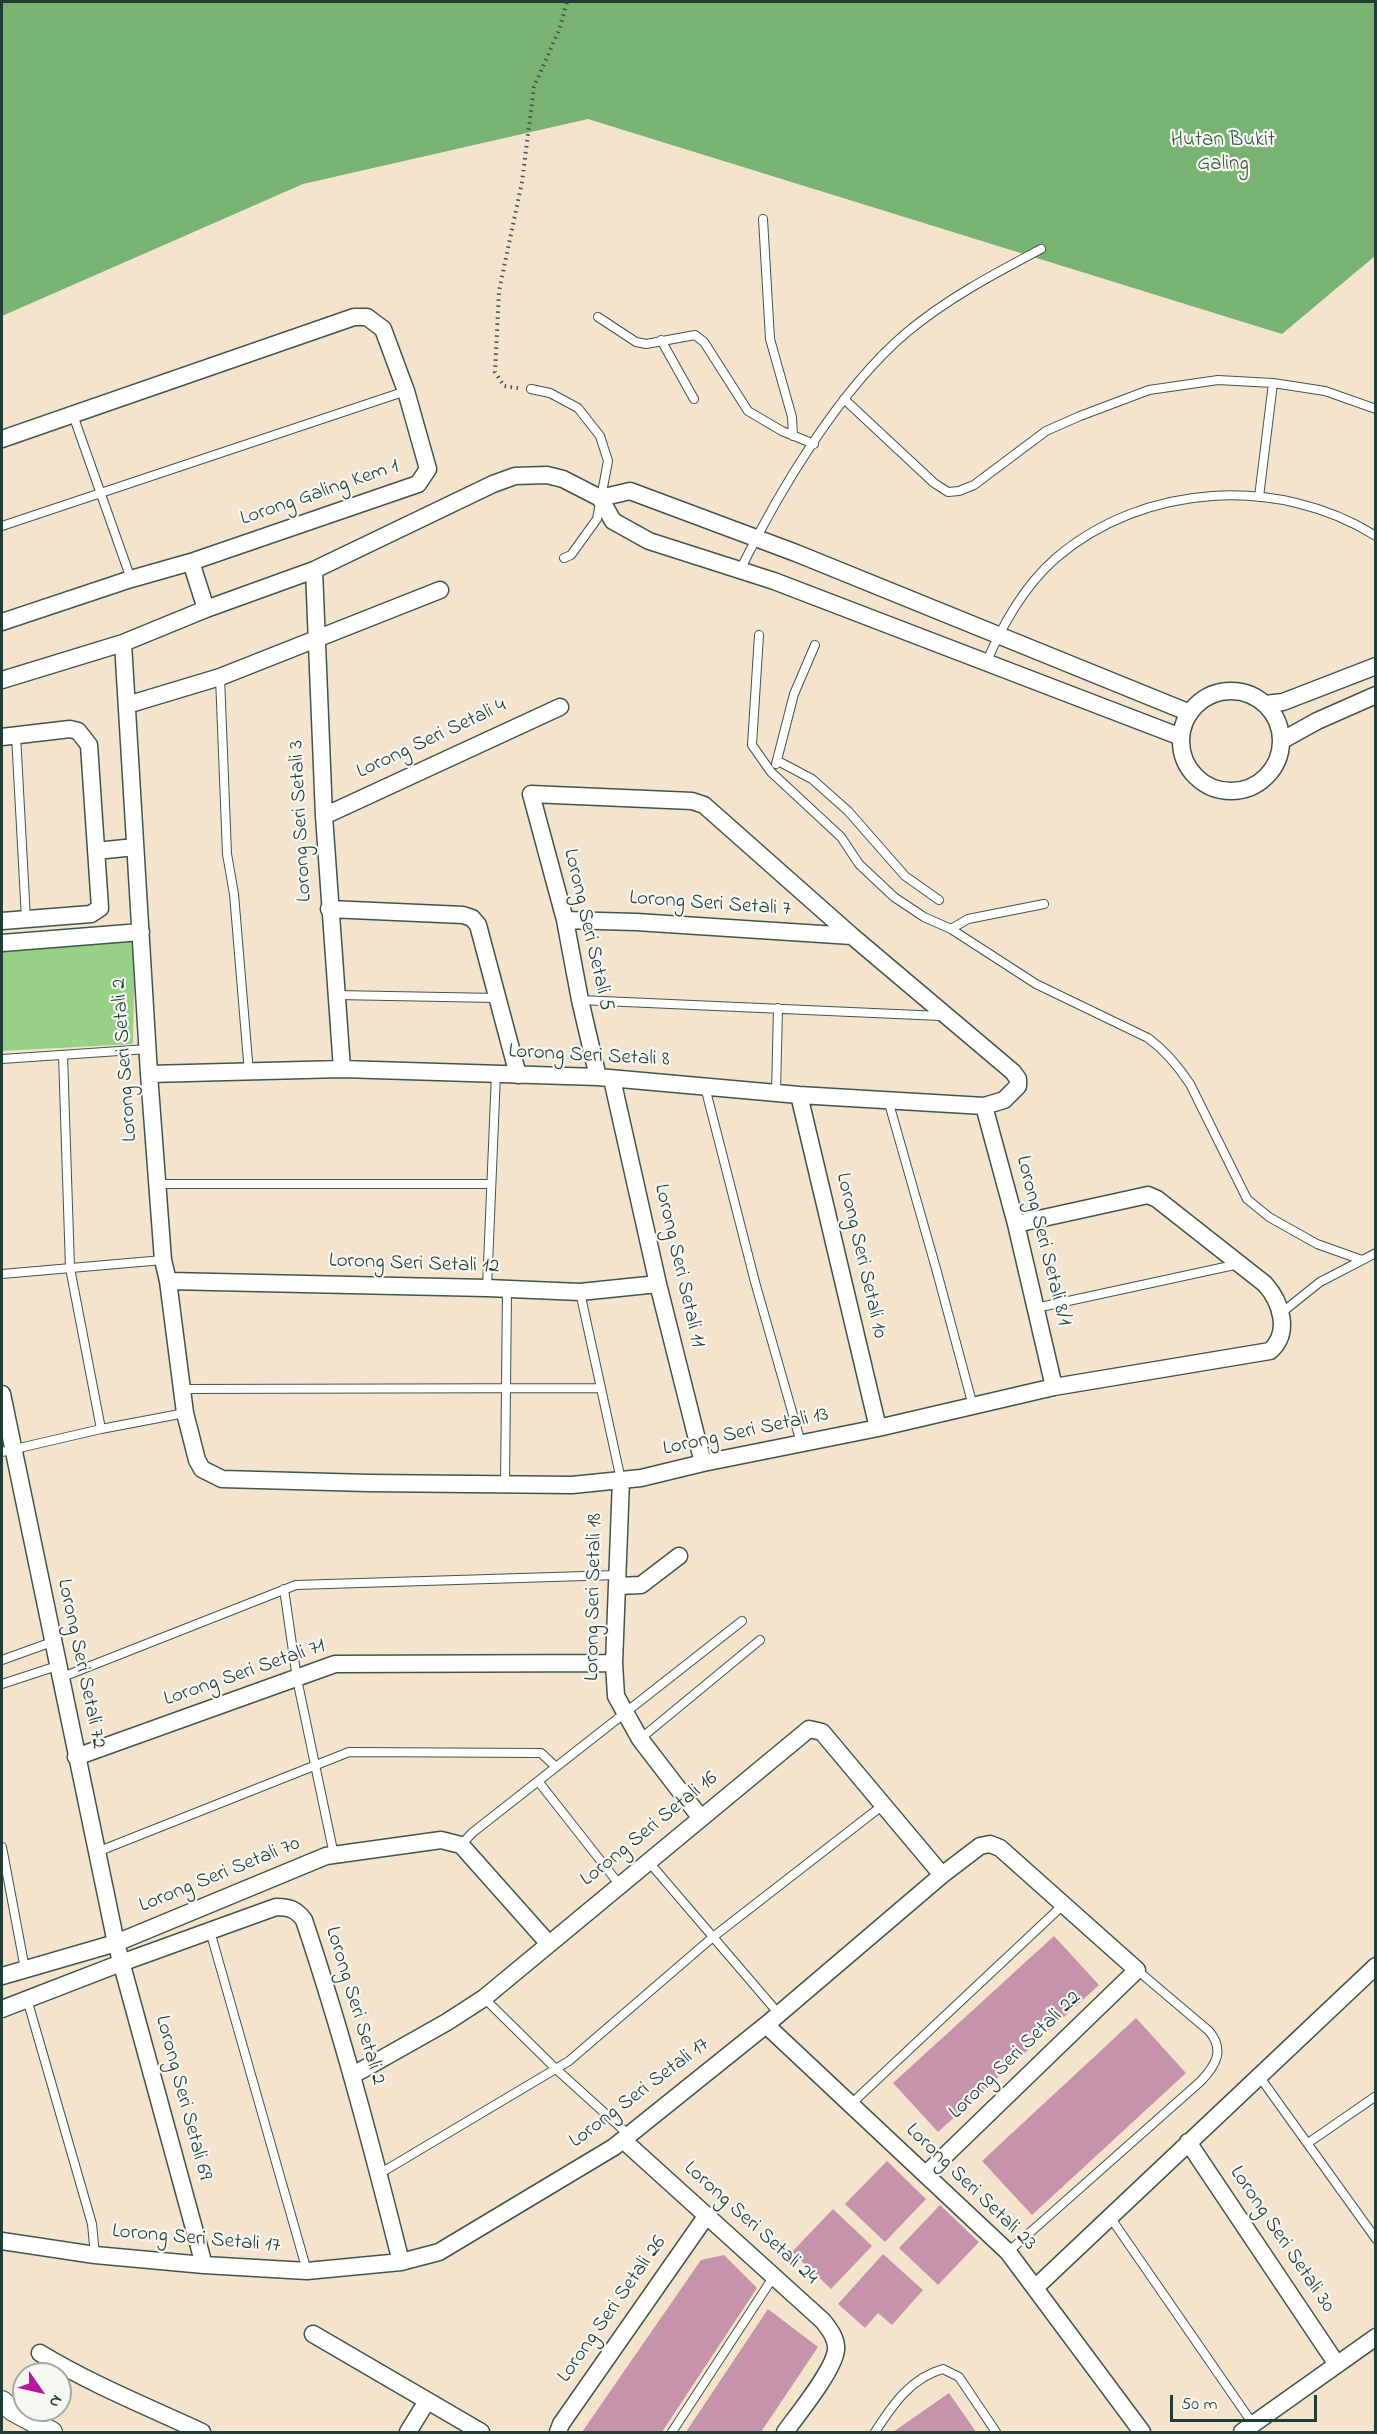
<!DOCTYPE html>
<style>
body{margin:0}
#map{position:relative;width:1377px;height:2434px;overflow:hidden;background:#f4e4ce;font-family:"Indie Flower",sans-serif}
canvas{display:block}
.frame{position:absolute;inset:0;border:3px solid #1f3d34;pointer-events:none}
.north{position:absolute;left:12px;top:2362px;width:60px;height:60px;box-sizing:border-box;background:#f6f6f2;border:2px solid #a0aca6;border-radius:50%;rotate:124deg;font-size:16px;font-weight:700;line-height:24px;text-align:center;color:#1f3d34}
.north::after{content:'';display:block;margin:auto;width:21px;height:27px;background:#b5179e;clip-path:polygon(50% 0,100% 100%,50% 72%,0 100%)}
.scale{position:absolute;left:1170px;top:2395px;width:147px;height:27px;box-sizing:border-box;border:3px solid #1f3d34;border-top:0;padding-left:8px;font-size:18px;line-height:21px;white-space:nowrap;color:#1f3d34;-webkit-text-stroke:4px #f6f6f2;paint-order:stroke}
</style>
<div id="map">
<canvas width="1377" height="2434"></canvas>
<div class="frame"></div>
<div class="north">N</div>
<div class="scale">50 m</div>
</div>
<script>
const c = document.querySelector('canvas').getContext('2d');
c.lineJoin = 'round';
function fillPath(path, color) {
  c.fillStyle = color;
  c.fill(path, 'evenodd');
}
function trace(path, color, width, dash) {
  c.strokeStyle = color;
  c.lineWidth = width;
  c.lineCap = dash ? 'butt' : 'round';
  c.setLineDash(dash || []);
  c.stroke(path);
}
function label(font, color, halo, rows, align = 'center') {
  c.font = font + ' "Indie Flower",sans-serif';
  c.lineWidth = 4.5;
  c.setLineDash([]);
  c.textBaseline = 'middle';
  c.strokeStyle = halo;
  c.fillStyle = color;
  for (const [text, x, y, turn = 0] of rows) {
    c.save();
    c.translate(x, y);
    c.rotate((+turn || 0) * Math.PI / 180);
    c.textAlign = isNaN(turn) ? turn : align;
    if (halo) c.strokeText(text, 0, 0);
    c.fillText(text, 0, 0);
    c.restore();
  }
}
fillPath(new Path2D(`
 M135 931 133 1044 2 1051V947Z`), '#96d185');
fillPath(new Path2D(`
 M2 2H1375V256L1282 334 588 119 303 184 2 316Z`), '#78b372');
fillPath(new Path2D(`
 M1054 1936 1099 1985 938 2132 893 2083Z
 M1136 2018 1186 2073 1032 2215 982 2161Z
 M887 2161 926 2199 885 2242 845 2204Z
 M940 2205 979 2242 938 2285 899 2248Z
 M833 2209 872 2246 831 2289 792 2252Z
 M883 2254 923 2290 892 2325 878 2313 865 2328 838 2304Z
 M724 2255 757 2288 662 2432H582L701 2260Z
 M768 2309 818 2347 761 2432H686Z
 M949 2393 976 2432H893Z`), '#c594ab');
const service = new Path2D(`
 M763 219 770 339 792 417 793 436
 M598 317 636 342 646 344 695 335 704 342 748 411 782 431 814 444
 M661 340 694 399
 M531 389 550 393 578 408 600 436 608 461 597 519 571 555 564 558
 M844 399 934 483 948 492 959 491 974 485 1046 431 1080 416 1149 390 1218 380 1273 383 1325 391 1376 409
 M73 415 131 579
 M1259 497 1273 383
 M2 526 406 391
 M740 570C779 491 839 390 906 333 948 298 994 274 1041 249
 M759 635 752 745 771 772 841 837 859 864 894 897 924 917 951 929 1036 984 1148 1038C1166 1051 1178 1066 1190 1084L1247 1199 1269 1217 1317 1244 1362 1260
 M986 663C1003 624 1024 586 1056 558 1144 483 1278 475 1376 536
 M220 677 227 854 234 894 249 1073
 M16 735 26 919
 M778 761 812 779 848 811 905 876 939 900
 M776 764 794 694 815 645
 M951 929 968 919 1044 904
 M336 995 497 998
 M580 1000 941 1016
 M63 1055 70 1268 101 1429
 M2 1059 148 1049
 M705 1087 755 1282 801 1443
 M776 1093 778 1008
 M888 1100 937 1272 973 1406
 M157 1184H491
 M2 1274 163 1260
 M487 1288 496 1074
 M580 1292 621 1480
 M1036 1308 1239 1264
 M1280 1314 1320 1282 1376 1253
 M182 1389 601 1388
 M2 1452 101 1429 185 1413
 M505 1484 507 1290
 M284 1589 297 1679 334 1855
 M2 1660 52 1642
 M60 1678 296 1585 617 1575
 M2 1684 57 1666
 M640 1739 760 1640
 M538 1781 619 1884
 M461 1845 472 1833 742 1621
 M2 1847 25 1969
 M97 1852 349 1752 541 1753 556 1767
 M648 1861 779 2014
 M210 1931 307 2271
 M484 1998 556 2069 629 2135
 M27 1999 92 2224 95 2255
 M1259 2076 1376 2239
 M851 2104 1063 1905
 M1308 2143 1376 2096
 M379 2174 569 2061 713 1937 883 1805
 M1110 2217 1253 2424
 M1008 2252 1201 2081C1216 2065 1225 2050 1209 2031L1137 1970
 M672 2432 774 2276
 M875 2432C892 2406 910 2378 943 2369L959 2377 996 2432`);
const minor = new Path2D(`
 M2 439 354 317H367L383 329 406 391 428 469 418 484 191 562 131 579 2 622
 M600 498 630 491 796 553 1190 713
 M191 562 206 609
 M314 570 324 816 342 1069
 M123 643 149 1074 163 1260 168 1281 185 1413 197 1460 202 1469 222 1479 368 1483 572 1485 641 1478 703 1463 878 1428 1054 1387 1270 1351C1291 1333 1281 1302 1265 1284L1157 1199 1148 1195 1016 1224
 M2 680 123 643 206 609 314 570 493 484 515 476 547 475 563 479 600 498 613 521 649 541 774 581 1181 737
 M1181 741a50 50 0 1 1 100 0a50 50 0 1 1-100 0Z
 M1265 704 1283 702 1376 666
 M127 705 220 677 440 590
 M2 737 70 729 78 731 89 745 100 908 91 914 2 921
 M1281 741 1317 721 1376 695
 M324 816 560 707
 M96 851 135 847
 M329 909 463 915 472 918 478 925 518 1075
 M565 920 636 922 852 936
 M2 943 141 932
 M149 1074 342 1069 598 1077 799 1095 984 1106 1004 1100 1018 1086V1079L1013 1072 852 936 704 805 692 801 531 794 565 920 580 1000 598 1077
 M612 1079 658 1284 703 1463
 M799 1095 878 1428
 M984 1106 1016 1224 1054 1387
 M168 1281 487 1288 580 1292 658 1284
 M2 1394 116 1943 204 2265
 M621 1480 614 1663 616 1696 640 1739 700 1817
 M617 1586 641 1585 679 1556
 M76 1757 335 1664 614 1663
 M2 1976 116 1943 326 1856 441 1840 461 1845 549 1944
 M2 2009 121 1963 276 1907C289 1907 296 1909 304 1920 342 2033 372 2147 401 2262
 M766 2025 1008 2252 1142 2432
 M353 2075 447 2022 484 1998 809 1729 822 1732 942 1875
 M623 2140 823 2321C830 2330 837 2339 836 2350 834 2370 798 2414 785 2432
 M1188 2142 1336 2363
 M2 2241 95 2255 204 2265 307 2271 401 2262 439 2252 614 2147 766 2025 942 1875 980 1846 990 1844 1000 1848 1137 1970 926 2174
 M1036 2287 1376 1966
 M313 2334 481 2432
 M40 2353C91 2384 148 2407 202 2432
 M408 2432 427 2401
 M558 2432 561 2424 707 2215
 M1242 2432 1376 2337`);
const tertiary = new Path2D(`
 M2 2401 13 2411 52 2432`);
trace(service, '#3f564b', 10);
trace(minor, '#3f564b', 19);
trace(tertiary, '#3f564b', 22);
trace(new Path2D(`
 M518 388 504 386 495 372 499 291 522 182 534 87 559 30 567 2`), '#3f564b', 4, [1.5, 4.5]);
trace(service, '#fff', 8);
trace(minor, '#fff', 16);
trace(tertiary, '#fff', 20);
label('21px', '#375b44', '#f6f6f2', [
 ["Hutan Bukit",1223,142],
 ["Galing",1223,166]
]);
label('21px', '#1f3d34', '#f6f6f2', [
 ["Lorong Galing Kem 1",320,494,-19],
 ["Lorong Seri Setali 4",432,740,-25],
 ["Lorong Seri Setali 3",302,821,-93],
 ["Lorong Seri Setali 7",710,905,4],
 ["Lorong Seri Setali 5",587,930,77],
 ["Lorong Seri Setali 8",589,1057,3],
 ["Lorong Seri Setali 2",126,1060,-94],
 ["Lorong Seri Setali 8/1",1042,1241,76],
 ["Lorong Seri Setali 10",860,1256,77],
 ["Lorong Seri Setali 12",414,1265,2],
 ["Lorong Seri Setali 11",678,1266,77],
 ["Lorong Seri Setali 13",746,1433,-12],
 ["Lorong Seri Setali 18",595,1597,-89],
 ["Lorong Seri Setali 72",80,1664,78],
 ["Lorong Seri Setali 71",245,1674,-19],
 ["Lorong Seri Setali 16",650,1830,-39],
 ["Lorong Seri Setali 70",220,1876,-22],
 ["Lorong Seri Setali 2",354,2006,73],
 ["Lorong Seri Setali 22",1016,2056,-44],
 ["Lorong Seri Setali 17",640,2094,-37],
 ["Lorong Seri Setali 69",182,2098,75],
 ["Lorong Seri Setali 23",970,2188,44],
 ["Lorong Seri Setali 24",750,2224,42],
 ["Lorong Seri Setali 17",196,2240,5],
 ["Lorong Seri Setali 30",1281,2240,56],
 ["Lorong Seri Setali 26",613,2310,-55]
]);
</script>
